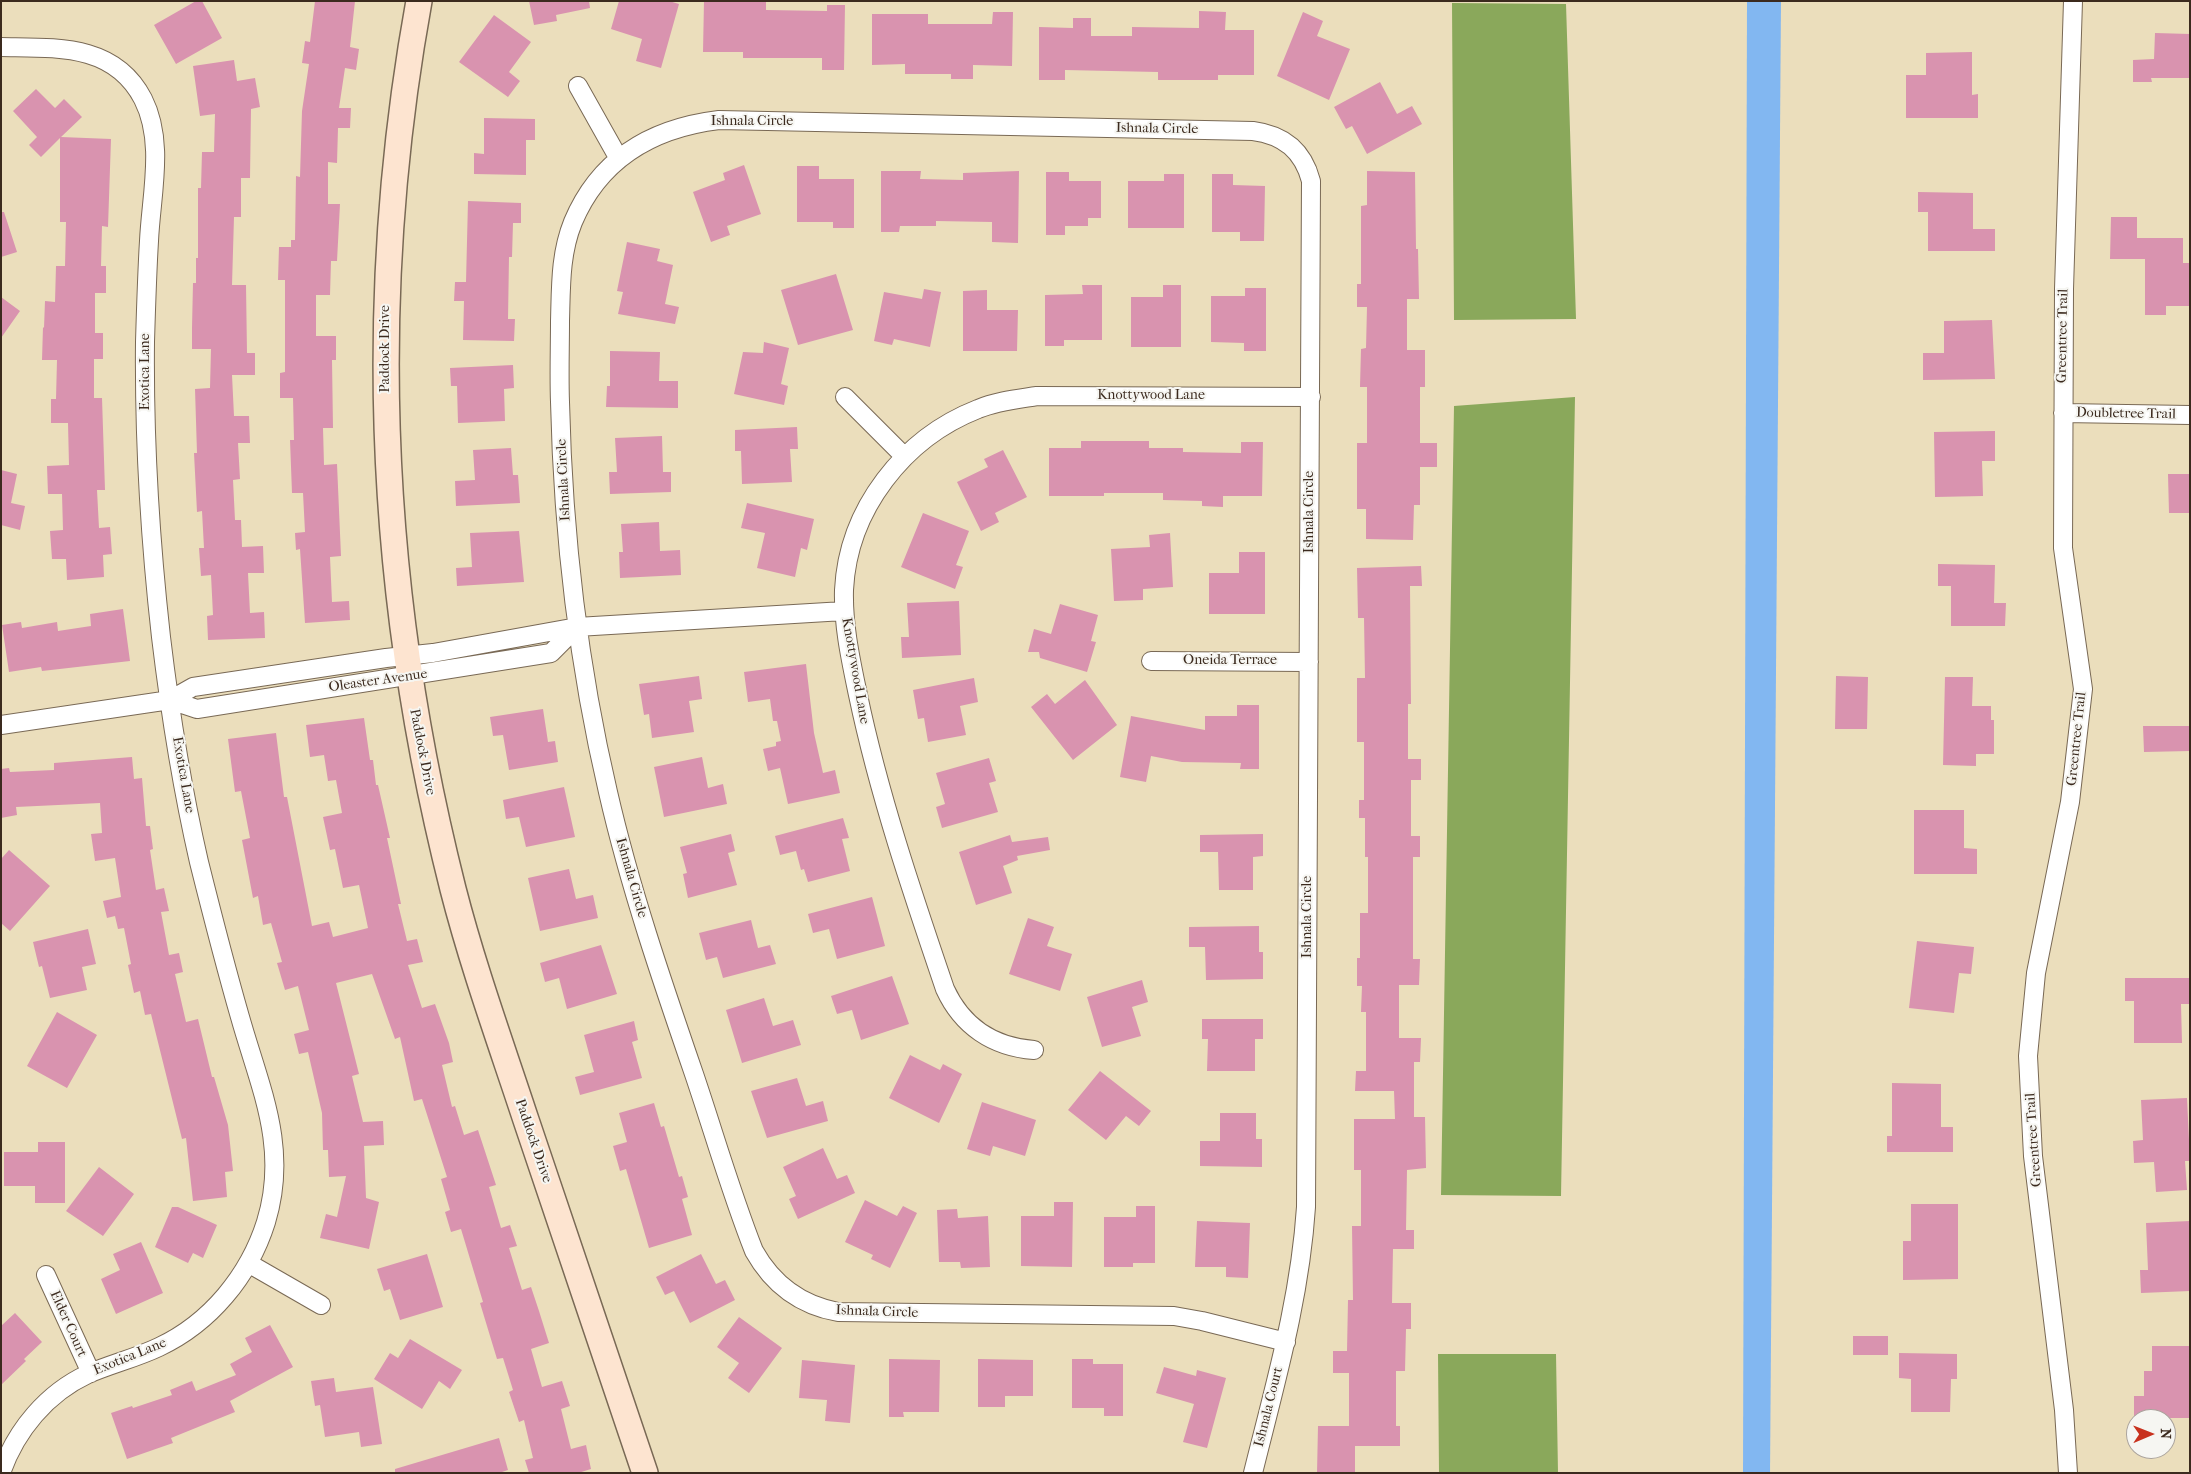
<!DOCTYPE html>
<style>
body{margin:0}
#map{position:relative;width:2191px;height:1474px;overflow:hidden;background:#ebdebc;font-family:"IM FELL French Canon",serif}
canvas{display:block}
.frame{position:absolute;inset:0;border:2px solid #3b2a1e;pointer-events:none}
.north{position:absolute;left:2126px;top:1409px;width:50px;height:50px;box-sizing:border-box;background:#f6f6f2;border:1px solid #aba49d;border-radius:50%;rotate:89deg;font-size:14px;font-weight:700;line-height:20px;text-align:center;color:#3b2a1e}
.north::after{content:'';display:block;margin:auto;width:18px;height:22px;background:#c8321e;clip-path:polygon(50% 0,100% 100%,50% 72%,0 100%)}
</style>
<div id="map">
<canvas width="2191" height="1474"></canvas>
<div class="frame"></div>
<div class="north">N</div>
</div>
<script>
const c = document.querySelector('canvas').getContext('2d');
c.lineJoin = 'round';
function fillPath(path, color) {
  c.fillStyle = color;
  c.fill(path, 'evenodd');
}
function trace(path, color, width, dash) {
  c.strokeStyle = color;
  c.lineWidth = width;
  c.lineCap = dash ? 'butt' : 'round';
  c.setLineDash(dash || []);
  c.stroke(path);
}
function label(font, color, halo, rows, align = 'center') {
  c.font = font + ' "IM FELL French Canon",serif';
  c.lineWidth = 4;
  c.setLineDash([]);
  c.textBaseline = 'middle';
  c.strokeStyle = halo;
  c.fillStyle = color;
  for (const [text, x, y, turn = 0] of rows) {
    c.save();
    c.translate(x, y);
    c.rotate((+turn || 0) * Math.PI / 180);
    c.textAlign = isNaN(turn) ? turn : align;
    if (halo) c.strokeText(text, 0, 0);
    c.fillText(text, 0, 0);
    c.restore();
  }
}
fillPath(new Path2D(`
 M1452 3 1566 4 1576 319 1454 320Z
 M1575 397 1561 1196 1441 1195 1454 406Z
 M1438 1354H1556L1558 1473H1439Z`), '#8aa85b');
fillPath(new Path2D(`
 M1747 1H1781L1770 1473H1743Z`), '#82b7f1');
fillPath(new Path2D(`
 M196 1H202L222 38 176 64 154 25Z
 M315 1H355L350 47 359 49 356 70 345 68 339 108H351L350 128H338L337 163 328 162V204H340L337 261H331L330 295H316V336H336V360H332L333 428H323L324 465 337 464 341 556 330 557 332 602 349 601 350 620 305 623 300 549 296 550 295 533 305 532 303 493H292L290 440H294L293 398H280V373L285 372V280H278L279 247H291V240H295L296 176 300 177 302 111 309 64 302 63 305 41 310 42Z
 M529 1H589L590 8 556 15 557 21 534 25Z
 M619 1H669L679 4 661 68 636 61 642 39 611 29Z
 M704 1H766V10L827 11V5H845L844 70H822V58H743V52H703Z
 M1199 11 1226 12 1225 30H1254V75H1218V80H1158V72L1065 70V80H1039V27L1073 28V18H1091V36H1132V27L1199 28Z
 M993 12H1013L1012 66 973 65V79H951V74H905V64L872 65V14H928V24H992Z
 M1303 12 1323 21 1317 36 1350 49 1329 100 1277 76Z
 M494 15 531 42 509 72 520 81 508 97 459 62Z
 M2155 33 2190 34V78H2151L2152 82H2133V60L2154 59Z
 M1972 52V95L1978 94V118H1906V75H1926V53Z
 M234 60 237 81 255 78 260 107 251 109 250 178H241V217H234L232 285H246L247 353H255V375H232L234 416H249L250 443H238L240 479 233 480 235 520H241L242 547 263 546 264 573H248L250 613 264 612 265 638 208 640 207 616 213 615 211 575 201 576 199 548H204L202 511 197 512 194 453H197L195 389 210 388 211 349H192V328L193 283H196V258H198V188H201L202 152H214L215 114 200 116 193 66Z
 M1380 82 1397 114 1412 106 1422 124 1367 154 1352 126 1346 129 1334 107Z
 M36 89 55 108 64 99 82 117 61 137 111 139 108 227 102 226 101 266H106V293H95V333H103V359H94V398H102L105 490H97L99 528 110 527 112 554 103 555 104 577 67 580 66 559H52L50 531 63 530 62 494H48L47 466 69 465 68 423H51V399H56L57 360H42L43 327 44 328 45 301 55 302 56 266H65L66 222H60V138L41 157 29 145 37 137 13 111Z
 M484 118 535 119V140H526V175L474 174V153L484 154Z
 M744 165 761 214 727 226 730 235 711 242 693 192 725 180 723 173Z
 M797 166H819V179H854V228H833V222H797Z
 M881 171H921L920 179 963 180V173L1019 171 1018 243 992 242V222L936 221V226H900L899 232H881Z
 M1367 171 1415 172 1416 249H1418L1419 299H1407V350H1425V387H1420V443H1437V467H1420V505H1414L1413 540 1366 539V509H1357V443H1367V387H1360L1361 349 1366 348 1367 307H1357V284H1361V206L1367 205Z
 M1046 172H1069V181H1101V218H1088V226H1065V235H1046Z
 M1164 174H1184V228H1128V181H1164Z
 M1212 174H1233V185L1265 186 1264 241H1240V232H1212Z
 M1918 192 1973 193V229H1995V251H1928V212H1918Z
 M468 201 521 203V223H513L512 257H509L508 319H515L514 341 463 340 464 301H454L455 282H466Z
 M1 212H4L17 252 1 257Z
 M2111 217H2137V238H2183V263H2190V306H2166V315H2145V259H2110Z
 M627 242 660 249 657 261 673 265 665 304 679 307 675 324 618 314 623 292 617 291Z
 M836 274 853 330 798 345 781 290Z
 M1082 285H1102V340H1064V346H1045V295L1083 294Z
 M1163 285H1181V347H1131V297H1163Z
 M1245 288H1266V351H1244V343L1211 342V296H1245Z
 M924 289 941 292 930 347 894 339 892 345 874 341 884 292 922 299Z
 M987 290V310H1018L1017 351H963V291Z
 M1 297 20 311 1 338Z
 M1992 320 1995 379 1923 380V353H1944V321Z
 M764 342 789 348 781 384 788 386 784 405 734 394 743 352 763 353Z
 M610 351 660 352 659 381H678V408L606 407 607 386H610Z
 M513 365 514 388 504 389 505 421 458 423 457 386H451L450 368Z
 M797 427 798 449H790L792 482 742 484 741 451H735V430Z
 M1995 431V461H1982L1983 496 1935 497 1934 432Z
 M662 436 663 472H671V492L610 494 609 472H617L615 438Z
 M1081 441H1149V448H1183V452L1241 453V442H1263L1262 496H1223V507L1202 506V501L1163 500V493H1104V496H1049V448H1081Z
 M511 448 513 475H518L520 503 456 506 455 481 475 480 473 450Z
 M1003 450 1027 497 995 513 999 522 981 531 957 482 988 467 984 459Z
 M1 470 17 474 11 503 25 506 20 530 1 525Z
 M2168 474H2190V513H2169Z
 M747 503 814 519 807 550 801 548 795 577 757 568 765 533 741 528Z
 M923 513 969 531 956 565 963 567 955 589 901 567Z
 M659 522 660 551 680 550 681 575 620 578 619 552H623L621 524Z
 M519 531 524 582 457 586 456 568 472 567 470 533Z
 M1170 533 1173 587 1143 589V600L1114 601 1111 549 1150 547 1149 535Z
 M1239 552H1265V614H1209V573H1239Z
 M1938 564 1995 565 1994 603H2006L2005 626H1951V586H1938Z
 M1421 566 1422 586H1410L1411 704H1408V759H1421V780H1411V836H1420V857H1413V959H1420L1419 985H1399V1038H1421L1420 1062H1414V1117H1425L1426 1168 1407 1170 1406 1230H1414V1249H1393L1392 1303H1411V1329H1406L1405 1371H1396V1426H1400V1446H1355V1473H1317L1318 1426H1349V1373H1333V1351H1347L1348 1300H1353L1352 1226H1361V1170H1354V1119H1395L1394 1091H1355L1356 1071H1366V1012H1361L1362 986H1357V958H1360V913H1368V857H1365V818H1359V800H1364V742H1357V678H1365L1364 618H1358L1357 568Z
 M959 601 961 655 902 658 901 637H909L907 603Z
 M1060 604 1098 615 1091 641 1096 642 1087 672 1040 658 1039 652H1028L1034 629 1051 634Z
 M123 609 130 661 42 671 41 667 9 672 2 625 21 622 22 628 57 622 58 631 91 626 90 614Z
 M806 664 814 733 823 773 835 770 840 793 788 804 780 768 768 771 763 749 776 746V742L781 741 777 721H773L770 699 748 702 744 672Z
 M699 676 702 699 689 701 694 732 652 738 649 714 644 715 639 684Z
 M1836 676 1868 677 1867 729H1835Z
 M1945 677H1973L1972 706H1991V720H1994V754H1976V766L1943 765Z
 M974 678 978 702 960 706 966 735 928 742 924 718 918 719 913 690Z
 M1085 680 1117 725 1073 760 1031 707 1047 694 1055 704Z
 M1237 705H1259V769H1240L1241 763 1182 762 1151 756 1146 782 1120 777 1131 716 1205 730V716H1237Z
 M543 709 548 742 555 741 558 762 509 770 503 735 493 736 490 717Z
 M364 718 370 760H373L376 785H378L390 838H387L401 904H398L407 941 417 939 423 962 408 965 422 1008 435 1004 449 1043 453 1062 442 1065 452 1107 455 1106 464 1135 478 1130 496 1185 489 1187 501 1228 510 1225 517 1246 509 1248 522 1290 531 1287 539 1311 549 1343 531 1349 542 1387 562 1381 570 1406 561 1409 571 1449 586 1445 591 1469 578 1473H529L525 1460 533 1458 524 1420 519 1422 509 1392 513 1390 503 1358 497 1359 480 1303 483 1302 461 1229 451 1232 445 1212 450 1210 441 1179 447 1177 422 1099 414 1101 400 1037 395 1039 372 974 336 983 359 1074 352 1076 363 1122 383 1121 384 1145 364 1146 366 1198 379 1202 369 1249 320 1238 326 1214 337 1217 346 1176 329 1177 328 1150H323L322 1113 308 1052 299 1054 294 1034 309 1030 298 986 285 990 277 963 282 962 271 923 263 925 258 896 253 898 242 840 250 838 241 791 235 792 228 739 276 733 284 797H287L312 926 329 922 333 937 368 928 359 885 343 888 335 849 330 850 323 817 342 813 336 780 328 781 324 755 310 757 306 725Z
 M2143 726H2190V751L2144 752Z
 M132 757 134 779 142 778 146 826H150L153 849 150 850 156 890 164 888 169 911 161 912 169 955 179 953 183 972 175 974 186 1022 198 1019 212 1077H214L228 1125 233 1171 225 1172 227 1197 193 1201 186 1138 182 1139 151 1014 145 1015 140 991 134 993 128 965 131 964 124 928 118 929 115 916 107 918 103 901 121 897 115 858 95 861 91 834 102 833 100 803 16 807 17 815 1 818V769L9 768 10 772 54 770V763Z
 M702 757 708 788 723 784 727 804 664 817 654 767Z
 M989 758 996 781 989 783 998 812 942 828 936 807 945 804 936 773Z
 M564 787 575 837 526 847 519 817 506 819 503 800Z
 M1914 810H1964V848L1977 849V874H1914Z
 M843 818 849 838 842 839 850 871 808 882 804 869 801 870 796 851 780 855 775 836Z
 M731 834 735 851 728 853 737 885 688 898 683 874 687 873 680 847Z
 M1263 834V856L1253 857V890H1219L1218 852H1200V835Z
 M1010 835 1012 842 1048 837 1050 850 1017 856 1018 860 1003 866 1012 893 976 905 959 852Z
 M9 850 50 886 10 931 1 923V859Z
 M569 869 576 899 593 895 598 918 540 931 528 878Z
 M872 897 885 946 837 959 829 929 813 933 808 914Z
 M1028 918 1054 927 1047 946 1072 954 1060 991 1009 974Z
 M751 920 758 948 770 945 776 964 723 978 717 957 706 960 699 933Z
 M1259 926V952H1263V979L1206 980 1205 947H1189V927Z
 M88 929 96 964 82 967 87 990 50 998 42 966 39 967 33 942Z
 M1917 941 1974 947 1971 974 1959 973 1954 1013 1909 1008Z
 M601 945 617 994 567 1009 559 978 545 982 540 963Z
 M892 976 909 1024 861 1040 852 1010 837 1014 831 996Z
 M2125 978H2190V1004H2181L2182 1043H2134V1001H2125Z
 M1142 980 1148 1002 1132 1007 1141 1036 1102 1047 1087 997Z
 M764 998 773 1026 793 1020 801 1045 742 1063 726 1010Z
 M57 1012 97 1035 67 1088 27 1066Z
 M1202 1019H1263V1039H1255V1071H1207L1208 1039H1202Z
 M634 1021 638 1040 632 1042 642 1078 580 1095 575 1077 594 1072 584 1035Z
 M910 1055 940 1070 943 1064 962 1074 939 1123 889 1098Z
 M1100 1071 1151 1111 1139 1126 1126 1116 1106 1140 1068 1110Z
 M797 1078 806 1106 823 1101 828 1121 767 1138 751 1091Z
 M1892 1083 1941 1084V1127H1953V1152H1887V1136H1892Z
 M2187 1098 2190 1161H2185L2187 1190 2156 1192 2154 1162 2134 1163 2133 1141 2143 1140 2141 1100Z
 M982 1102 1036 1120 1025 1156 993 1146 990 1156 967 1149Z
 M654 1103 661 1127 664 1126 679 1177 682 1176 688 1197 682 1199 692 1235 649 1248 626 1169 620 1171 613 1146 627 1142 619 1113Z
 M1220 1113H1256V1139H1262V1167L1200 1166V1141H1220Z
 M38 1142H65V1203H35V1186H4V1152H38Z
 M823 1148 837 1179 847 1175 855 1193 798 1219 789 1199 796 1196 783 1167Z
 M99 1167 134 1194 103 1236 66 1211Z
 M865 1200 897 1216 903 1206 917 1213 890 1268 871 1259 873 1255 845 1242Z
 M1054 1202H1073L1072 1267 1021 1266V1216H1054Z
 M1911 1204H1958V1279L1903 1280V1241H1911Z
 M1136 1206H1155V1263H1133V1267H1104V1217H1136Z
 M172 1207H178L217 1225 203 1258 193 1253 188 1263 155 1247Z
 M957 1209 958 1218 988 1216 990 1267 961 1268 960 1262H939L937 1210Z
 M1197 1221 1250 1223 1248 1278 1226 1277V1267H1195Z
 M2190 1221V1291L2141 1293 2140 1270H2148L2146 1223Z
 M141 1242 163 1293 116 1314 101 1279 120 1270 113 1254Z
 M427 1254 443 1307 400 1320 390 1289 384 1291 377 1269Z
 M701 1254 716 1284 725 1280 735 1300 690 1323 674 1291 665 1295 656 1277Z
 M15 1313 42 1342 24 1359 26 1361 1 1385V1326Z
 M739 1317 782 1348 749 1393 728 1378 739 1363 717 1347Z
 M270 1325 293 1367 230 1401 235 1412 171 1438 173 1443 127 1459 111 1413 132 1406 133 1408 172 1395 170 1390 192 1381 196 1391 236 1375 230 1364 252 1352 245 1338Z
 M1853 1336H1888V1355H1853Z
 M410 1339 462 1370 450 1389 439 1381 422 1409 374 1379 390 1353 398 1358Z
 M2152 1346H2190V1418H2134V1396H2144V1371H2152Z
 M1899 1353 1957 1354V1379H1951L1950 1412H1911V1379L1899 1378Z
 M889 1359 940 1360 939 1412H903L904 1417H889Z
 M978 1359 1033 1360V1396H1005V1407H978Z
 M1072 1359H1093V1364H1123V1416H1104V1408H1072Z
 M802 1360 855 1365 850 1423 825 1421 827 1400 799 1398Z
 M1164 1367 1196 1376 1197 1370 1226 1378 1207 1448 1183 1442 1194 1404 1156 1393Z
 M334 1378 336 1392 373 1387 382 1444 361 1447 359 1432 325 1437 320 1405 315 1406 311 1381Z
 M499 1438 508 1470 499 1473H395V1469Z`), '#d993af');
const street = new Path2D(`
 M1 47C55 48 114 43 143 99 165 142 151 195 149 241 147 274 146 308 145 342 144 440 150 539 161 637 170 712 182 788 199 862 212 914 225 965 240 1017 260 1088 289 1147 266 1222 249 1276 210 1323 159 1347 136 1358 111 1364 88 1374 47 1393 16 1430 1 1473
 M578 86 619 159
 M845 397 904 456
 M2063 413 2190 415
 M1151 661 1309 662
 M170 700 197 709 551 653 577 627
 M1 725 170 700 193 687 386 658 433 653 577 627 844 611
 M1034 1050C993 1047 962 1026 945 989 912 892 879 795 858 695 851 661 843 626 844 590 848 509 904 438 978 409 997 401 1018 399 1037 396L1311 397
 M248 1263 321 1305
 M46 1275 91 1373
 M1253 1473C1275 1384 1300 1299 1306 1207L1311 181C1303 151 1284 135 1253 131L719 120C653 128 600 158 573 222 560 254 561 287 560 321 560 348 559 375 560 402 563 533 578 664 608 792 630 888 662 981 694 1074 714 1133 731 1193 754 1251 773 1285 800 1305 838 1312L1174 1316 1202 1321 1286 1342
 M2068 1473 2064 1410 2033 1156 2028 1056 2036 973 2070 802 2083 689 2063 548 2064 289 2073 1`);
const secondary = new Path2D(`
 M419 1C365 298 379 597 453 889 473 967 501 1044 526 1120 566 1238 605 1355 645 1473`);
trace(street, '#796955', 20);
trace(secondary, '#796955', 28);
trace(street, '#fff', 18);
trace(secondary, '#fde4d0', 25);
label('14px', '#3b2a1e', '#f6f6f2', [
 ["Ishnala Circle",752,122],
 ["Ishnala Circle",1157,129,1],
 ["Greentree Trail",2063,336,-89],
 ["Paddock Drive",386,349,-90],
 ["Exotica Lane",146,372,-90],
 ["Knottywood Lane",1151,396],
 ["Doubletree Trail",2126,414,1],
 ["Ishnala Circle",564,480,-93],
 ["Ishnala Circle",1310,512,-90],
 ["Oneida Terrace",1230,661],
 ["Knottywood Lane",855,671,80],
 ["Oleaster Avenue",378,681,-8],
 ["Greentree Trail",2077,739,-84],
 ["Paddock Drive",422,752,79],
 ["Exotica Lane",183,775,80],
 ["Ishnala Circle",631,878,74],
 ["Ishnala Circle",1308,917,-90],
 ["Greentree Trail",2034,1140,-94],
 ["Paddock Drive",533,1141,71],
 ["Ishnala Circle",877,1312,2],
 ["Elder Court",68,1324,66],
 ["Exotica Lane",130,1357,-22],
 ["Ishnala Court",1269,1407,-76]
]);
</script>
